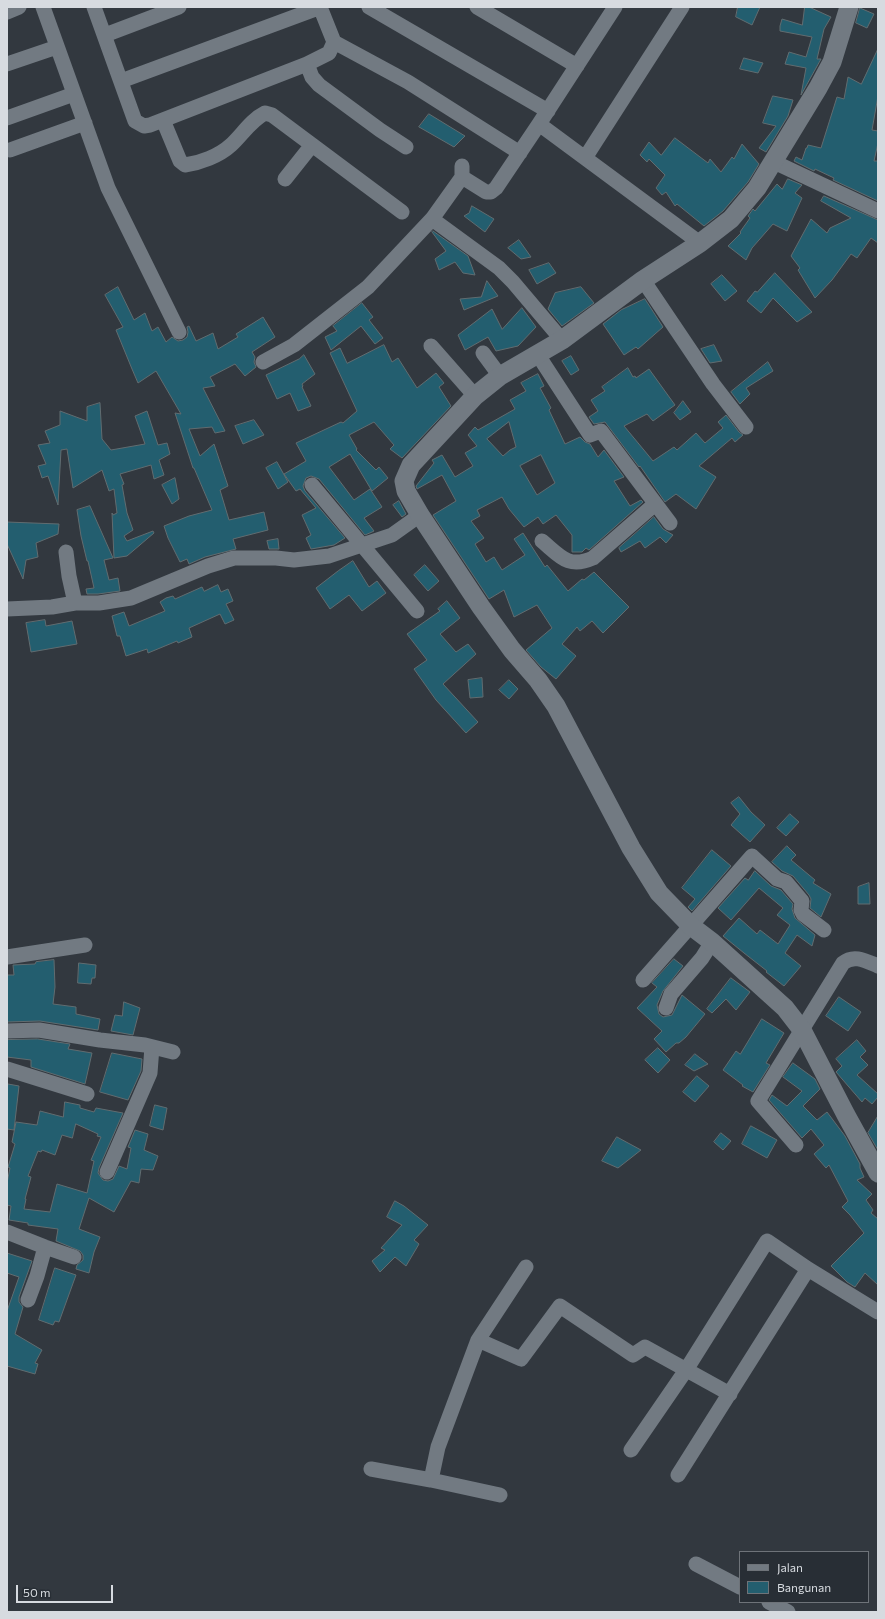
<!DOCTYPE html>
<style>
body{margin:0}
#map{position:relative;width:885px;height:1619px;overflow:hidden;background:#32383f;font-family:Commissioner,sans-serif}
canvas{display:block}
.frame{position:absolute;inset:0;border:8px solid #d7dbe0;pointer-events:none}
.legend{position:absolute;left:739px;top:1551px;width:130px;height:52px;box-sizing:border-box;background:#282e35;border:1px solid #6e7379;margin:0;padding:5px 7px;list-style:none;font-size:12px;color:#d7dbe0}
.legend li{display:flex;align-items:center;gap:8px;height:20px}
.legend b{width:20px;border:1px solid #6e7379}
.scale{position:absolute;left:16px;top:1585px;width:97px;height:18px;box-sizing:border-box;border:2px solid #d7dbe0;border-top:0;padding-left:5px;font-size:12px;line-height:14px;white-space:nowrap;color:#d7dbe0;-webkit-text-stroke:3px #282e35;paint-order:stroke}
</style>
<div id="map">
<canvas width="885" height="1619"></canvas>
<div class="frame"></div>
<ul class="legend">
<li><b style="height:5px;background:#727a82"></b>Jalan</li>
<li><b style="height:11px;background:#235e6f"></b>Bangunan</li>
</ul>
<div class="scale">50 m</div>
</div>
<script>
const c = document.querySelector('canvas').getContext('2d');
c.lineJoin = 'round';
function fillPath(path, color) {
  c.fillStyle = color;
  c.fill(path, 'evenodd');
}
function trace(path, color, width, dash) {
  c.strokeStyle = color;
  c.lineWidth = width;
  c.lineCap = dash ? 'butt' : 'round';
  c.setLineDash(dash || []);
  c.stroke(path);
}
const building = new Path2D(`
 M738 7H760L752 25 736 17Z
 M805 7H809L831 17 824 29 817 59H821L801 95 806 68 785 64 789 52 806 57 812 37 780 31V26L782 19 802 25Z
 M860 8 874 14 867 28 856 23Z
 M878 49V96L872 130 878 131V143L874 161H878V201L833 180 834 178 815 169 814 171 794 161 796 157 802 160 806 148H807L808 145 821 148 837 97 844 99 848 77 861 84Z
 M744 58 763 63 758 73 740 69Z
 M773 96 793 100 788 116 766 152 759 148 776 126 763 123Z
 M429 114 465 136 454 147 419 127Z
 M675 138 708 163 710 159 721 172 732 157 734 159 742 144 759 164 748 182 723 211 704 226 677 204 675 206 666 192 662 195 656 188 665 175 649 159 647 162 640 155 649 142 661 155Z
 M788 179 802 185 795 193 802 198 787 231 773 224 752 248 746 260 728 246 741 233 740 232 750 218 748 216 753 209 755 211 777 184 782 189Z
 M824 196 878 220V243L871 238 857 258 851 254 832 280 815 298 798 270 800 268 791 256 811 219 827 233 830 228 851 218 821 201Z
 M472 206 494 219 485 232 464 216 469 213Z
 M433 231 468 256 475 275 463 273 455 262 439 270 435 259 446 251 432 232Z
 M519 240 531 257 521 259 508 248Z
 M549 263 556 273 537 284 529 270Z
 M775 273 812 312 797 322 773 298 761 313 747 301 755 291 757 292Z
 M722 275 737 291 725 301 711 284Z
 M487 281 498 296 464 310 460 299 481 297Z
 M118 287 134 320 145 313 152 331 158 327 166 342 172 337 178 341 183 340 187 337 188 332 187 327 189 326 196 341 213 333 218 349 238 337 236 334 263 317 275 337 252 352 255 357 254 362 256 367 245 376 235 364 210 377 215 386 203 388 225 431 215 433 212 427 189 429 200 456 214 444 228 486 220 490 229 520 264 512 268 530 233 539 236 549 205 557 189 564 187 559 180 562 168 538 164 526 189 516 212 510 194 468H193L175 413 181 414 156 371 138 383 132 369 116 330 123 327 105 295Z
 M581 287 594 303 562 326 548 309 555 293Z
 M645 299 663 327 638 349 636 347 624 355 603 324 621 310Z
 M362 303 373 317 369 320 383 338 375 344 361 326 331 350 325 337 337 331 333 326Z
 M522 308 536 327 518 346 496 351 488 337 465 350 458 335 492 309 502 329Z
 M384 345 392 362 398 358 417 388 436 373 444 383 439 387 451 406 402 458 390 449 394 445 374 422 349 435 357 449 356 450 376 470 379 467 388 478 372 491 350 454 329 467 354 500 370 489 382 507 364 518 374 531 372 532 365 535 319 479 311 476 306 478 303 486 305 491 345 538 334 545 311 549 306 538 311 535 302 515 316 508 300 489 296 491 284 474 306 461 296 443 341 422 343 423 357 411 330 353 340 348 347 363Z
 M714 345 722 361 710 363 701 349Z
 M304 355 315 374 302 384 303 386 302 387 311 406 298 411 290 393 277 399 266 375 299 359Z
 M571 356 579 370 571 375 562 361Z
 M768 362 773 371 746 388 750 394 740 404 731 392Z
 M628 368 633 377 635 376 636 378 649 369 675 405 653 421 647 414 624 426 653 461 674 447 677 450 696 433 705 443 723 428 718 422 726 415 739 432 743 435 735 442 732 438 699 466 716 477 696 509 676 494 665 502 640 466 639 467 605 422 594 424 589 417 598 411 591 400 605 391 602 387Z
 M538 374 544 386 540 388 551 408 549 410 565 444 580 437 585 442 590 444 598 457 604 450 624 477 614 481 630 506 641 500 643 502 589 550 586 548 582 552H572V535L556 515 543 524 538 517 524 527 509 509 502 497 477 510 480 516 471 521 484 538 475 544 486 562 494 557 502 570 525 555 514 539 523 533 545 567 547 565 568 591 582 579 584 580 594 572 629 607 603 633 592 621 580 631 577 627 562 644 576 656 556 679 541 667 526 650 552 628 537 605 514 617 504 590 489 599 433 515 456 501 442 475 417 489 416 486 434 463 432 460 442 455 455 477 473 466 465 453 477 446 468 435 475 427 478 430 515 409 510 400 526 391 521 383ZM509 422 516 447 510 450 503 456 487 439ZM541 455 555 483 537 495 520 466Z
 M683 401 691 412 680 420 674 413Z
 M100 403 102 439 111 450 145 444 135 416 147 411 158 445 167 443 170 454 159 460 164 475 154 479 151 465 120 474 124 484 122 485 127 513 133 530 124 536 127 541 153 531 154 533 127 556 114 558 112 513 113 515 117 513 114 489 109 491 102 470 73 488 67 449 61 450 58 505 48 476 42 478 38 466 46 464 38 445 50 443 45 431 60 425V411L87 421V407Z
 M254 420 264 435 243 444 235 426Z
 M277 462 288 482 278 489 266 468Z
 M175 478 179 499 172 504 162 485Z
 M399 501 406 514 402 517 393 505Z
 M90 506 113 558 104 560 109 580 118 578 120 591 98 594H87L86 589 94 588 88 561H87L81 536 77 510Z
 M654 517 663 529 673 535 666 543 660 537 645 548 640 541 621 552 619 548Z
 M7 522 59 524 58 534 36 543 38 557 26 560 23 579 7 544Z
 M278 539 279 549H269L267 541Z
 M353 561 369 587 377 581 386 593 362 611 349 595 330 609 316 588 338 571Z
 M425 565 439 581 428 591 414 575Z
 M218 585 221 592 228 589 233 601 226 604 234 620 225 624 220 614 189 628 192 637 178 643 177 641 148 653 147 649 126 656 120 636H117L112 616 124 612 129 626 165 611 160 602 166 598 173 596 175 599 202 587 204 591Z
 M447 601 460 618 440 634 456 652 468 644 476 654 443 684 478 722 466 733 436 700 414 669 427 660 407 634 440 611 438 609Z
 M45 620 46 626 72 621 77 644 31 652 26 623Z
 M482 678 483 697 470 698 468 680Z
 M509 680 518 689 509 699 499 690Z
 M739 797 751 812 765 825 750 842 731 825 740 814 731 803Z
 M790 814 799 822 786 836 777 828Z
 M787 846 796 855 791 860 815 880 813 883 831 894 821 917 810 908 811 899 809 895 793 876 782 871 772 862Z
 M712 850 731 866 692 911 688 907 695 899 682 888Z
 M755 871 771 886 781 890 793 904 792 909 795 918 815 935 812 946 797 935 785 953 801 966 784 986 766 972 767 971 744 953 723 936 739 918 757 934 760 930 778 944 790 925 777 915 783 908 759 888 731 920 718 908 745 878 748 880Z
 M869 883 870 904H858V887Z
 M674 959 683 966 663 991 657 1005 659 1014 663 1017 672 1015 682 995 705 1014 686 1037 679 1043H676L666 1052 654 1039 662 1031 637 1008 657 987 652 983Z
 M54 960 55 987 53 1004 76 1007V1014L100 1019 98 1030 40 1021 7 1022V975H14L13 965 35 964 36 962Z
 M79 963 96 965 95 978H92L91 984 78 983Z
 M731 978 750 992 736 1010 726 999 712 1013 707 1009Z
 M839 997 861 1012 848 1031 826 1016Z
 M124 1002 140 1008 133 1035 111 1031 115 1015 122 1016Z
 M762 1019 784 1033 766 1063 770 1065 753 1092 742 1086 743 1085 723 1070 736 1051 740 1054Z
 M38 1039 70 1044 68 1049 92 1053 85 1084 31 1067V1060L7 1057V1040Z
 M857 1040 866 1051 860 1057 868 1065 857 1075 878 1094V1097L872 1104 865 1098 862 1102 836 1072 842 1066 836 1059Z
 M658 1048 670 1060 658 1073 645 1060Z
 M112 1053 142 1059 141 1071 128 1100 100 1092Z
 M695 1054 708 1064 694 1071 685 1065Z
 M793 1063 815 1079 820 1089 803 1106 817 1120 827 1112 845 1136 860 1164V1168L864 1177 857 1180 872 1194 866 1200 873 1210 871 1213 878 1219V1285L865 1273 855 1287 847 1282 831 1266 864 1233 850 1215 842 1207 848 1201 829 1165 826 1168 814 1154 824 1145 811 1129 802 1138 769 1100 772 1095 787 1106 802 1091 783 1077Z
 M697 1076 709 1086 695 1102 683 1092Z
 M8 1084 19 1086 14 1130 7 1129Z
 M65 1102 80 1105V1108L94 1112 96 1108 123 1113 99 1168 98 1173 103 1180 108 1181 113 1179 119 1166 127 1169 131 1148 128 1147 135 1130 148 1134 144 1150 158 1156 153 1170 141 1169 139 1183 131 1181 114 1212 89 1198 79 1229 100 1237 94 1252 89 1273 76 1269 77 1265 83 1260V1255L80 1251 56 1241 58 1229 28 1225V1223L9 1220 11 1206 7 1205V1183L10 1168 8 1167 15 1144 12 1142 16 1122 37 1125 40 1111 63 1117ZM76 1124 98 1134 97 1136 101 1137 91 1160 94 1161 87 1193 57 1184 50 1212 24 1209 26 1199H25L31 1177 28 1176 38 1151 41 1152 42 1150 55 1155 62 1135 72 1138Z
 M155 1105 167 1108 163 1130 150 1126Z
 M878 1116V1150L868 1133Z
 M751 1126 777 1140 767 1158 742 1144Z
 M721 1133 731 1141 723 1150 714 1142Z
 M617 1137 641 1150 618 1168 602 1161Z
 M395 1201 404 1206 428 1225 414 1240 419 1244 406 1266 395 1257 380 1272 372 1261 385 1250 381 1248 402 1225 387 1217Z
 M7 1253 32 1261 19 1297V1302L23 1307 15 1334 42 1350 35 1363 38 1364 35 1374 7 1366V1311L19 1277 7 1273Z
 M55 1268 76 1275 59 1322 55 1321 53 1325 39 1320Z`);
fillPath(building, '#235e6f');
trace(building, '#616c70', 1);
trace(new Path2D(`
 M43 7 108 188 179 332
 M94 7 135 121 144 126 150 125 307 64 329 53 334 42 320 7
 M369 7 548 111
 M477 7 577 66
 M7 12 19 7
 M105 35 179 7
 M334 42 408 82 520 153
 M7 64 57 47
 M307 64 312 77 319 85 380 130 406 147
 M121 81 321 7
 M7 118 74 94
 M163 120 180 161 185 165C200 163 219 156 231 145 242 135 251 120 265 113L272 115 402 212
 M539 124 700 243
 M10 150 85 123
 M585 158 682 7
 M774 162 878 211
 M462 166V177L486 192H491L496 188 539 124 615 7
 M285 179 312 145
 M432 219 499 268 513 282 562 340
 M643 280 713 384 746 427
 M431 346 475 396
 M483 353 500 376
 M538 355 590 435 601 431 670 523
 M263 362 294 345 368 287 432 219 462 177
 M312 485 417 611
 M542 541C560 556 568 569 593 558L655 504
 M66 552 69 576 75 603
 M7 609 52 607 75 603H99L131 598 208 566 234 558H276L294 560 329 556 392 535 420 515
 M7 957 85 945
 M643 980 752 856 777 879 786 882 802 901 801 910 803 914 824 930
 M666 1008 671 994 702 958 712 942
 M7 1031 39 1030 100 1040 145 1045 173 1052
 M7 1069 87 1094
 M796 1145 758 1101 843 963C854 954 866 961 878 966
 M107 1172 150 1073 152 1047
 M7 1232 45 1247 74 1257
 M28 1300 37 1276 45 1247
 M478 1340 521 1359 560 1306 633 1355 645 1347 730 1394
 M631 1450 686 1370 767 1241 808 1269 878 1312
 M371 1469 431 1480 500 1495
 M678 1475 808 1269
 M431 1480 438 1447 478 1340 526 1267
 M696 1564 740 1587
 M769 1602 788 1612`), '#727a82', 15);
trace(new Path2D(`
 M849 7 832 62 818 88 757 188 731 219 700 243 643 280 562 340 500 376 475 396 411 465 404 481 406 491 420 515 481 607 512 650 538 680 556 706 631 848 659 893 691 926 712 942 785 1008 802 1030 846 1115 878 1173`), '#727a82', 19);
</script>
